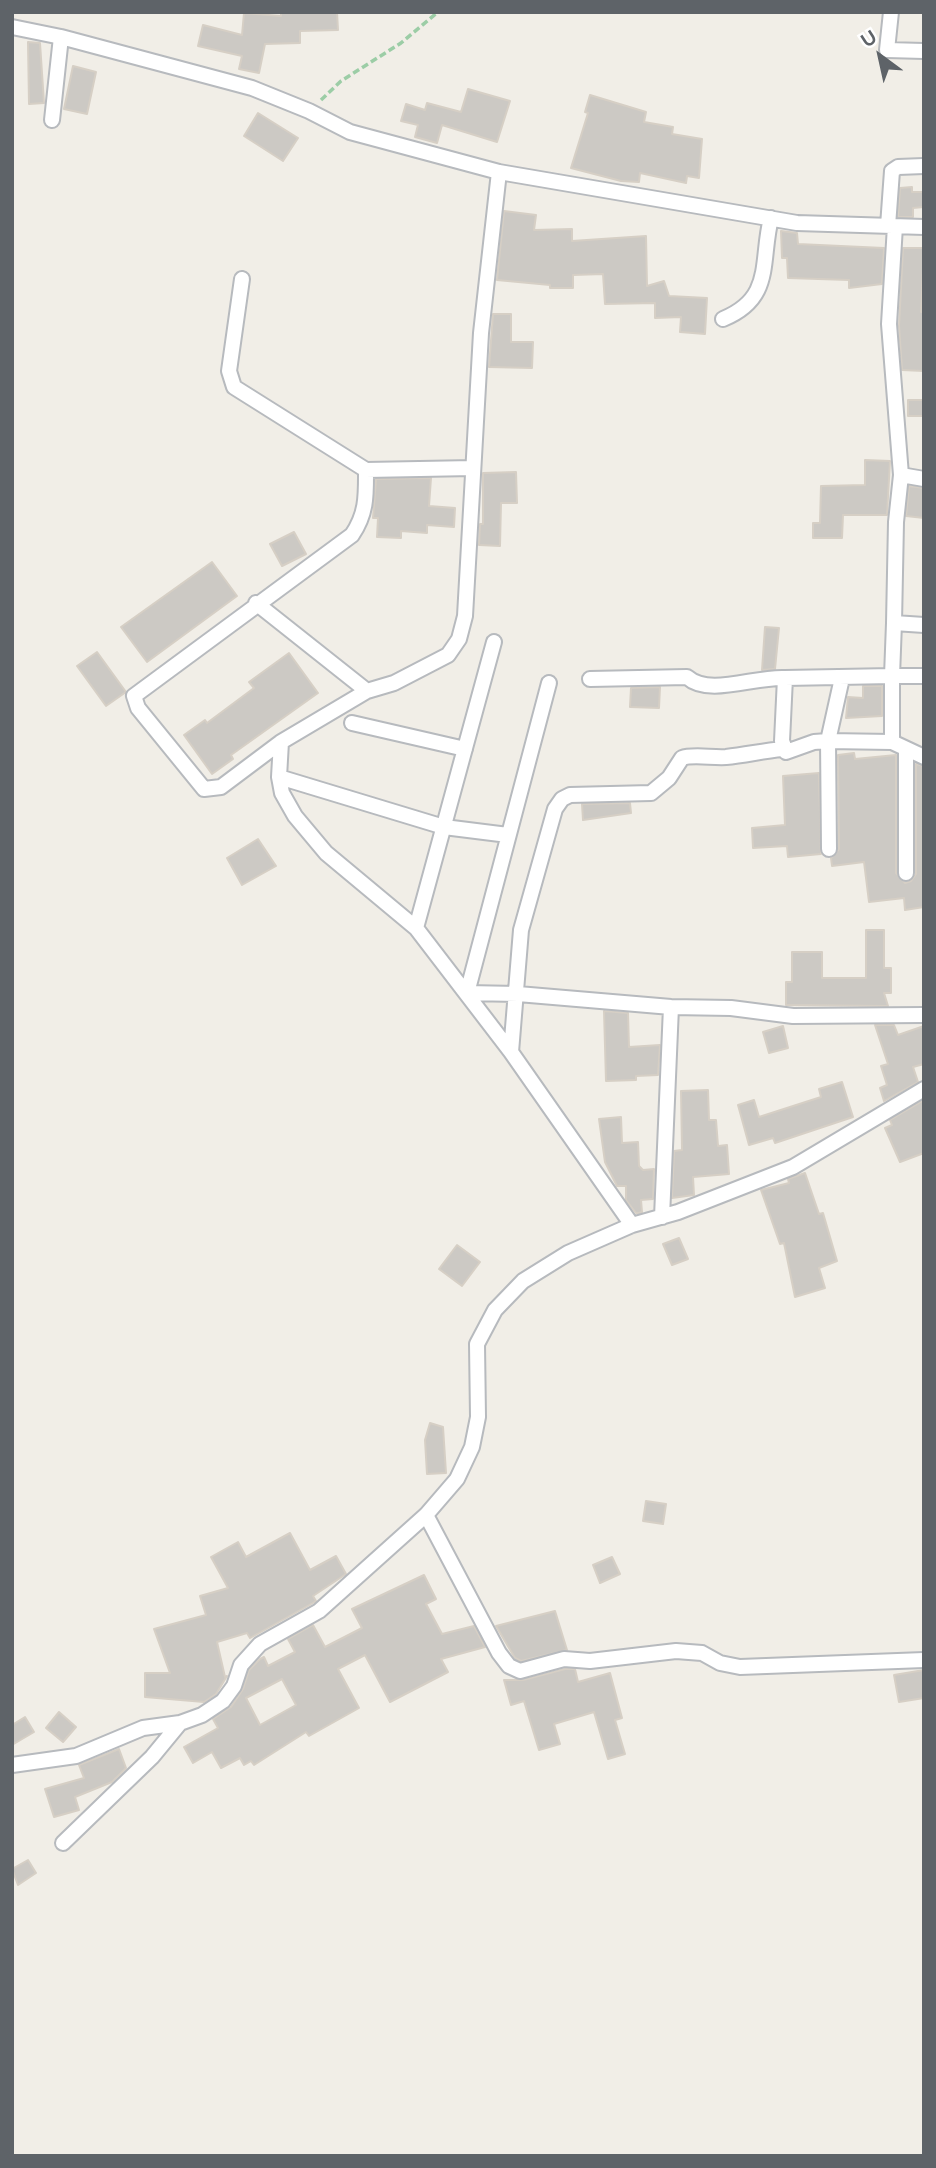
<!DOCTYPE html>
<style>
body{margin:0}
#map{position:relative;width:936px;height:2168px;overflow:hidden;background:#f1eee7;font-family:Raleway,sans-serif}
canvas{display:block}
.frame{position:absolute;inset:0;border:14px solid #5e6368;pointer-events:none}
.north{position:absolute;left:845px;top:21px;width:70px;height:70px;-webkit-text-stroke:5px #fff;paint-order:stroke;rotate:327deg;font-size:19px;font-weight:700;line-height:28px;text-align:center;color:#5e6368}
.north::after{content:'';display:block;margin:auto;width:24px;height:32px;background:#5e6368;clip-path:polygon(50% 0,100% 100%,50% 72%,0 100%)}
</style>
<div id="map">
<canvas width="936" height="2168"></canvas>
<div class="frame"></div>
<div class="north">U</div>
</div>
<script>
const c = document.querySelector('canvas').getContext('2d');
c.lineJoin = 'round';
function fillPath(path, color) {
  c.fillStyle = color;
  c.fill(path, 'evenodd');
}
function trace(path, color, width, dash) {
  c.strokeStyle = color;
  c.lineWidth = width;
  c.lineCap = dash ? 'butt' : 'round';
  c.setLineDash(dash || []);
  c.stroke(path);
}
const building = new Path2D(`
 M281 12H337L338 30 300 31V43L265 44 259 73 239 69 242 56 198 46 203 25 242 35 244 13 281 16Z
 M28 42 40 43 44 103 29 104Z
 M73 66 96 72 87 114 64 109Z
 M468 89 510 101 497 142 442 125 437 143 415 137 418 125 401 121 406 104 425 110 427 103 461 112Z
 M590 95 646 112 644 122 673 127 672 134 702 139 699 178 687 176 686 183 640 173 639 182 621 181 571 168 588 113 585 112Z
 M258 113 298 138 283 161 244 136Z
 M912 187V192H924V207L913 208V217H898L900 188Z
 M504 211 536 215 534 230 572 229V241L646 236 647 286 664 281 669 296 707 298 705 334 680 332 681 317 655 318V303L605 304 603 274 573 275V288H550V285L497 280Z
 M781 231 797 233 798 244 884 248 882 284 849 288V280L788 278 787 258H782Z
 M903 248H924L921 312H924V371L902 370 899 326Z
 M493 314H511V342H533L532 368 489 367Z
 M908 400H924V416H908Z
 M865 460 890 461 887 515H843L842 538H813V523H820L821 486 865 485Z
 M516 472 517 503H501L500 546 479 545 480 524H483V473Z
 M431 478 429 506 455 508 454 527 427 525V533L401 531V538L377 537 378 518H373L376 479Z
 M909 486 924 488V518L906 516Z
 M294 532 306 554 282 566 270 544Z
 M212 562 237 596 147 662 121 627Z
 M765 627 779 628 775 669 762 670Z
 M97 652 126 692 106 706 77 666Z
 M289 653 318 693 231 755 233 759 212 774 184 735 205 720 207 723 254 688 249 682Z
 M863 686H882V716L846 718 848 697 863 698Z
 M660 687 659 708 630 707 631 688Z
 M854 753 855 759 896 755V873L905 883 911 881 916 874V764L924 766V907L905 910 904 898 869 902 864 862 832 866 831 858 839 849 838 755Z
 M819 773 821 854 788 857 787 846 753 848 752 828 785 825 783 776Z
 M630 803 631 813 583 820 582 804Z
 M258 839 276 866 242 885 227 858Z
 M866 930H884V968H891V993H884L888 1006 786 1005V982H792V952H822V978H866Z
 M604 1011 628 1013 629 1047 660 1045 658 1075 636 1076V1080L606 1081Z
 M875 1025H894L898 1035 924 1026V1064L913 1067 918 1082 884 1101 880 1088 887 1085 881 1066 888 1064Z
 M783 1026 788 1048 769 1053 763 1032Z
 M842 1082 853 1117 775 1143 773 1138 749 1145 738 1105 754 1100 759 1117 821 1097 819 1089Z
 M708 1090 709 1120H716L718 1146 727 1145 729 1174 693 1177 694 1195 672 1198 674 1151 682 1150 681 1091Z
 M924 1100V1153L900 1162 885 1128 892 1125 890 1120Z
 M621 1117 622 1143 638 1142 639 1166 643 1170 654 1169 653 1199 641 1200 642 1212 639 1213H636L626 1200V1186H617L605 1162 599 1119Z
 M805 1173 819 1214 823 1213 837 1261 819 1268 825 1288 795 1297 784 1243 780 1244 761 1190 789 1183 788 1179Z
 M679 1238 688 1259 672 1265 663 1244Z
 M457 1245 480 1262 462 1286 439 1269Z
 M430 1423 443 1427 446 1473 427 1474 425 1440Z
 M646 1501 666 1504 663 1524 643 1521Z
 M290 1533 310 1570 336 1556 346 1574 313 1596 316 1601 313 1603 250 1638 247 1633 217 1642 225 1677 227 1676 216 1694 204 1702 145 1697V1673H170L154 1629 206 1615 200 1596 228 1588 211 1557 238 1542 246 1557Z
 M612 1557 620 1574 600 1583 593 1565Z
 M424 1575 436 1599 426 1604 442 1634 474 1626 485 1647 441 1659 448 1672 390 1702 365 1655 338 1669 359 1708 309 1736 306 1732 254 1765 251 1761 244 1765 240 1758 221 1768 212 1752 193 1763 184 1747 218 1728 213 1719 231 1707 243 1689 249 1670 260 1659 264 1657 268 1666 295 1652 288 1639 313 1625 325 1647 362 1628 352 1609ZM282 1679 296 1705 260 1725 246 1698Z
 M555 1611 567 1650 521 1661 515 1658 496 1626Z
 M565 1669H575L578 1682 610 1673 622 1718 615 1720 625 1754 608 1759 594 1712 554 1724 560 1744 539 1750 524 1701 511 1705 504 1680H523Z
 M924 1670V1698L899 1702 894 1675Z
 M59 1712 76 1727 63 1742 46 1728Z
 M25 1717 34 1732 12 1745V1725Z
 M119 1749 126 1768 112 1782 75 1797 79 1810 54 1817 45 1789 84 1778 79 1765Z
 M28 1860 36 1873 18 1885 12 1869Z`);
fillPath(building, '#ccc9c4');
trace(building, '#d6cfc5', 2);
const street = new Path2D(`
 M891 12 887 50 924 51
 M12 27 61 37 252 88 309 111 350 132 499 172 797 223 924 227
 M52 120 61 37
 M499 172 481 333 465 616 459 639 448 655 394 683 367 691 281 742 279 777 282 793 295 816 326 853 416 928 511 1052 632 1225
 M888 226 892 171 898 167 924 166
 M895 226 889 324 901 475 924 479
 M242 279 229 371 234 387 366 470
 M723 319C774 298 760 262 771 218
 M256 603 367 691
 M894 623 896 522 901 475
 M842 678 828 741 814 742 786 752 782 741 785 678 892 676 894 623 924 625
 M590 679 687 677C709 697 755 676 785 678
 M549 683 467 993 518 994 671 1007 731 1008 793 1016 924 1015
 M352 723 465 749
 M281 742 221 787 204 789 138 708 134 696 352 535C367 513 366 495 366 470L473 468
 M892 742V676H924
 M906 749V873
 M279 777 444 827 508 835
 M829 849 828 741 892 742 924 757
 M416 928 494 642
 M511 1052 521 930 555 809 562 799 570 795 651 793 669 778 682 758C692 754 713 758 726 757 745 755 763 751 782 749
 M662 1217 671 1007
 M426 1515 499 1653 509 1666 520 1671 564 1659 590 1661 676 1651 702 1653 720 1663 740 1667 924 1660
 M12 1765 76 1756 143 1728 180 1723 202 1715 223 1701 234 1686 241 1665 260 1644 319 1611 426 1515 457 1479 472 1447 478 1417 477 1344 495 1310 523 1281 568 1253 632 1225 678 1212 793 1167 924 1089
 M63 1843 152 1757 180 1723`);
trace(street, '#b7babe', 18);
trace(new Path2D(`
 M321 100 341 81 401 43 438 12`), '#9ccda6', 3.5, [7, 3.5]);
trace(street, '#fff', 14);
</script>
